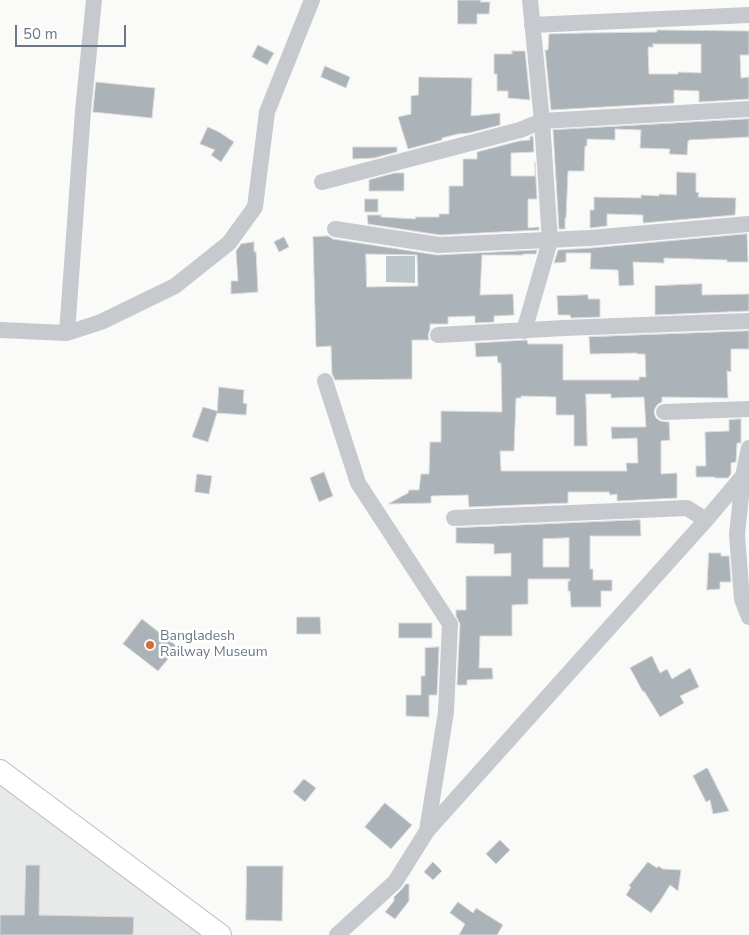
<!DOCTYPE html>
<style>
body{margin:0}
#map{position:relative;width:749px;height:935px;overflow:hidden;background:#fafaf8;font-family:"Nunito Sans",sans-serif}
canvas{display:block}
.scale{position:absolute;left:15px;top:25px;width:111px;height:22px;box-sizing:border-box;border:2px solid #6b7887;border-top:0;padding-left:6px;font-size:15px;line-height:18px;white-space:nowrap;color:#6b7887;-webkit-text-stroke:4px #fff;paint-order:stroke}
</style>
<div id="map">
<canvas width="749" height="935"></canvas>
<div class="scale">50 m</div>
</div>
<script>
const c = document.querySelector('canvas').getContext('2d');
c.lineJoin = 'round';
function fillPath(path, color) {
  c.fillStyle = color;
  c.fill(path, 'evenodd');
}
function trace(path, color, width, dash) {
  c.strokeStyle = color;
  c.lineWidth = width;
  c.lineCap = dash ? 'butt' : 'round';
  c.setLineDash(dash || []);
  c.stroke(path);
}
function label(font, color, halo, rows, align = 'center') {
  c.font = font + ' "Nunito Sans",sans-serif';
  c.lineWidth = 5;
  c.setLineDash([]);
  c.textBaseline = 'middle';
  c.strokeStyle = halo;
  c.fillStyle = color;
  for (const [text, x, y, turn = 0] of rows) {
    c.save();
    c.translate(x, y);
    c.rotate((+turn || 0) * Math.PI / 180);
    c.textAlign = isNaN(turn) ? turn : align;
    if (halo) c.strokeText(text, 0, 0);
    c.fillText(text, 0, 0);
    c.restore();
  }
}
fillPath(new Path2D(`
 M0 780 207 935H0Z`), '#e8e9e9');
fillPath(new Path2D(`
 M386 256H415V283L386 282Z`), '#bec7cc');
const building = new Path2D(`
 M458 0H481L480 2H490L489 14H477V24H458Z
 M657 30 749 31V55H740L741 78 749 77V99L699 102V91L674 90V103L551 110 545 50H548L549 34 586 33 657 32ZM653 44H701V73L678 72V74H649L648 47H653Z
 M258 45 274 53 267 65 252 57Z
 M512 51H525L530 100 508 98V91H497V74H494V54H512Z
 M325 66 350 77 346 88 321 77Z
 M419 77 472 78 471 116 500 113V125L469 133 458 134 442 138V140L408 149 398 117 411 114V96L418 95Z
 M96 82 155 88 152 118 93 112Z
 M749 119V137L689 140V141H688L687 155 669 154 670 149 640 148 641 130 615 129V140L587 139V146H585L584 171H568L566 218H565V229H559L553 130Z
 M208 127 219 132 234 142 221 162 211 155 215 150 200 144Z
 M533 136 534 152 511 153V176H535V162L537 199H528V228L539 227V230L440 235 368 224 367 215H381V217L416 219 415 217H439V214H449V186H463V159H477V152L519 141 530 140V137Z
 M353 147H397V152L374 158 353 159Z
 M677 172 696 173V192L699 193 698 197 736 198 735 215 643 223V215L607 214V226L590 228V210H594V197L641 198V195L659 196V194L676 195Z
 M395 173H404V191H369V180Z
 M365 199H378V212H365Z
 M747 234 748 262H727V260L664 258V263L633 262 634 285 619 286 618 270 590 269 591 253H566V262L554 263 558 250 591 248Z
 M328 236 333 239 437 255 537 250 536 254H523V255H482L480 295 513 294 514 315 494 316V322L475 323V316L448 317V324H430V329L428 335 429 340H412V379L335 380 332 374 331 346 316 347 313 237ZM366 254 417 255 418 286 367 287Z
 M284 237 289 247 279 252 274 242Z
 M254 242V252L256 251 258 292 231 294V281H238L236 251 241 244Z
 M702 284V295L749 294V311L655 315V286Z
 M588 295V299H600V317L571 318 570 315H558L557 296Z
 M749 331V349H731V372L727 371 728 398 662 397V402L658 404 655 408 654 413 656 418 660 421 669 422 670 440 661 441V474L677 473V498L617 501V494L610 495 609 492H568V503L469 507 468 495 431 496V503L388 504 408 493 409 490H419L421 474H429L430 442H441V411L502 412 501 363H498L497 356 476 357 475 343 527 340 528 344H563V380H639V377H646L645 354H637V353L590 354 589 337ZM586 394H611V398L644 397 646 427H611L612 439 637 438 638 463H626L627 471H501L500 451H514L516 398H521V396L556 397V415H574V446H587Z
 M219 387 244 390 243 403 247 404 246 415 217 413 208 442 192 437 203 407 217 411Z
 M741 419V443H737L736 462 731 463V474L728 478H715V477H696V466H706L705 432 729 431V420Z
 M324 472 333 496 319 502 310 478Z
 M197 474 212 476 209 494 195 492Z
 M640 520 641 536H590V569H593V580H612V591H601V607H571L570 591H568V581H570V579H528V604L512 605V636H480L479 668H492L493 679 467 680V685H457L460 624 456 616V610H466V576H511V553L494 554V544L456 543V528ZM569 538V567H543V539Z
 M709 553H721V556H729L731 582H720V589L707 590Z
 M297 617H320L321 634H297Z
 M142 619 178 647 158 671 123 644Z
 M399 623H432V638H399Z
 M439 647 437 695H429V717L406 716V695H421V676H425V648Z
 M652 656 660 673 667 669 672 679 690 668 699 687 680 696 684 703 660 717 644 691 643 692 630 668Z
 M707 768 708 769 729 811 713 814 710 800 706 802 693 776Z
 M304 779 316 788 305 802 293 792Z
 M385 803 412 825 391 849 365 827Z
 M500 840 510 850 496 864 486 854Z
 M433 862 442 871 433 880 424 872Z
 M648 862 657 868 658 866 663 869 681 870 678 891 670 885 660 901 651 913 626 895 631 887 629 886Z
 M26 865H40L39 915 134 917 133 935H0V915H24Z
 M247 866H283L282 921 246 920Z
 M406 884H409V901L395 919 385 912 394 901V897L402 889Z
 M458 902 473 913 476 908 503 925 497 935H459L465 924 450 913Z`);
fillPath(building, '#abb2b8');
trace(building, '#dcdcda', 1);
const secondary = new Path2D(`
 M0 771 220 935`);
trace(secondary, '#b9bdc1', 24);
trace(new Path2D(`
 M532 25 749 15
 M322 182 520 130 542 121 749 109
 M335 229 439 245 590 238 749 224
 M0 330 67 333 101 322 175 286 229 243 255 207 267 112 312 0
 M524 331 550 241 542 121 530 0
 M67 333 83 111 94 0
 M438 335 564 328 749 321
 M325 381 358 483 450 624 446 712 427 831 395 882 337 935
 M664 412 749 409
 M749 448 743 476 737 535 742 599 749 617
 M454 518 687 508 706 520
 M427 831 706 520 743 476`), '#c6c9cd', 16);
trace(secondary, '#fff', 22);
for (const [x, y, r, color] of [
 [150,645,5,"#d86c3a"]
]) {
  const dot = new Path2D();
  dot.arc(x, y, r, 0, 2 * Math.PI);
  c.fillStyle = color;
  c.fill(dot);
  trace(dot, '#fff', 2);
}
label('14px', '#6b7887', '#fff', [
 ["Bangladesh",160,637],
 ["Railway Museum",160,653]
], 'left');
</script>
